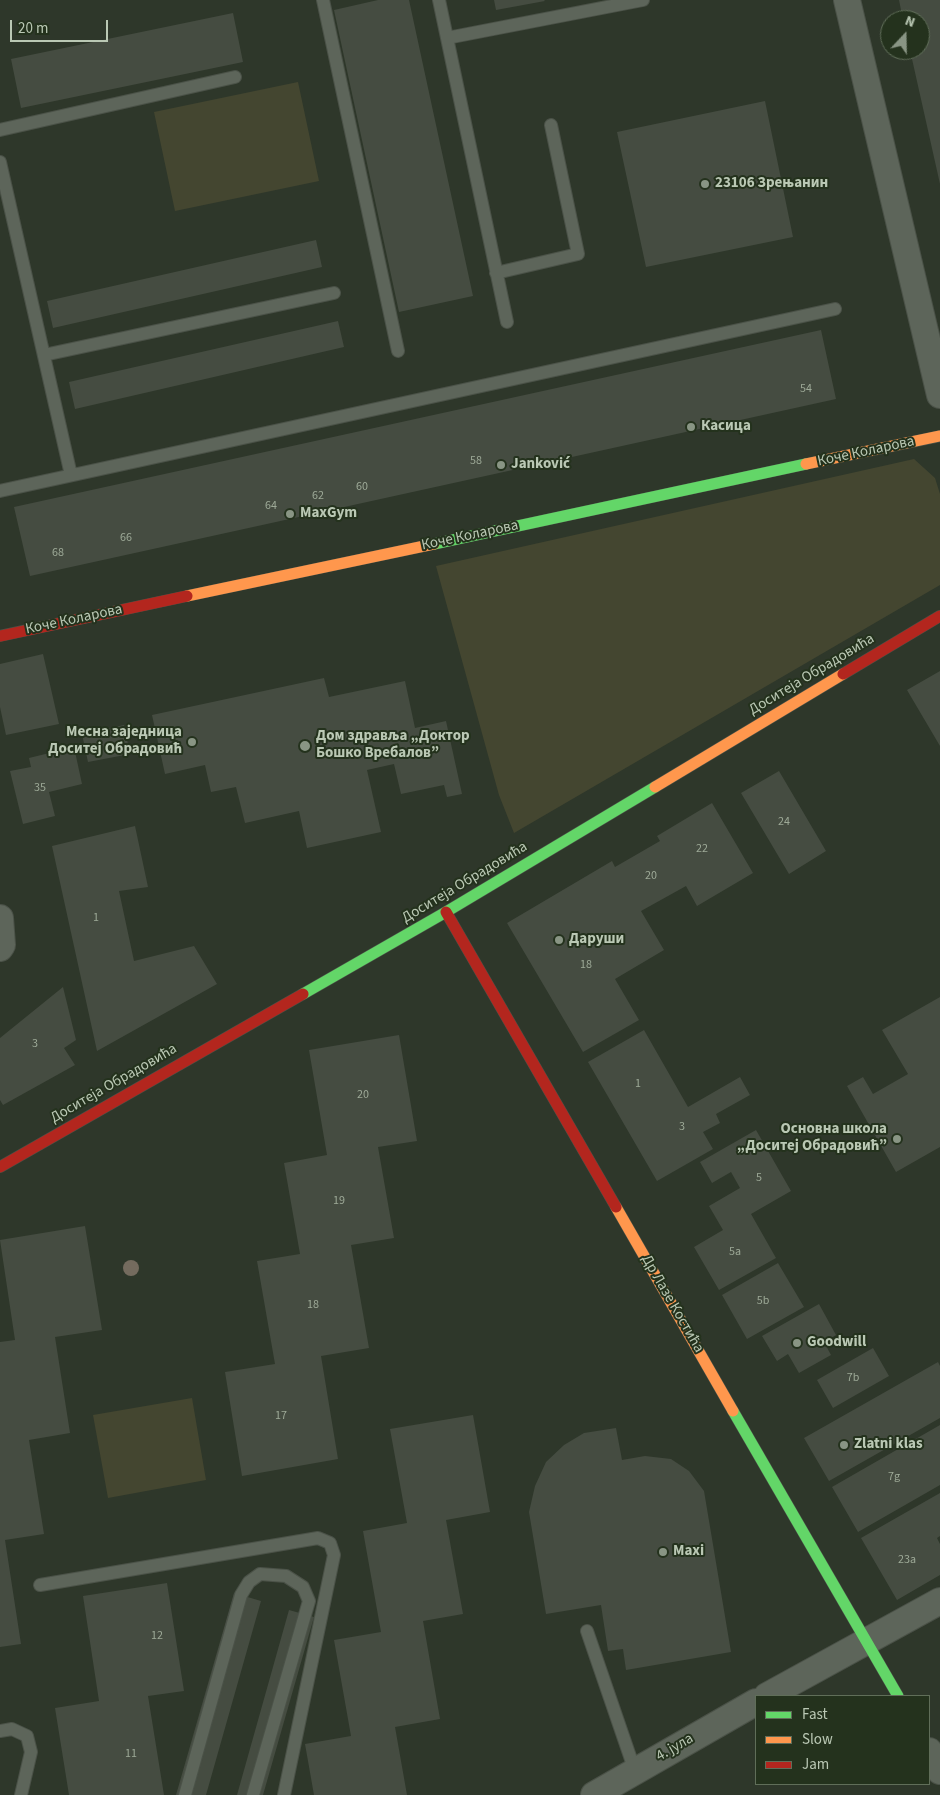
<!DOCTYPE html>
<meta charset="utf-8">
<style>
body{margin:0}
#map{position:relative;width:940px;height:1795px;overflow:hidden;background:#2e372a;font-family:"Source Sans 3",sans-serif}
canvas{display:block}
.legend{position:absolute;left:755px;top:1695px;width:175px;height:90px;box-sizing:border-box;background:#24321d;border:1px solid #606e59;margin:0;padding:6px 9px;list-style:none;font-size:15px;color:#bac8b4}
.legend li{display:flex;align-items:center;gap:10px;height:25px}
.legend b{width:25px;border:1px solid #606e59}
.north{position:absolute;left:880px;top:10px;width:50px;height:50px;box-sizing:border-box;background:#24321d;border:1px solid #606e59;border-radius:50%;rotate:21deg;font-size:14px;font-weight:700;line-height:20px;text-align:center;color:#bac8b4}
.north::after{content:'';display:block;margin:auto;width:18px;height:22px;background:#899584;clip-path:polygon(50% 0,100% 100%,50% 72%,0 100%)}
.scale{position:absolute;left:10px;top:20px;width:98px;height:22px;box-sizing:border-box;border:2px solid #bac8b4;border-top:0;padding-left:6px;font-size:15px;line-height:18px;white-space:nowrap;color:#bac8b4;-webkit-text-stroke:4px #24321d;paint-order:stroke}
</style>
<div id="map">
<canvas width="940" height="1795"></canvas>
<ul class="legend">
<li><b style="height:6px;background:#63d668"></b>Fast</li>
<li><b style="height:6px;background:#ff974d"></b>Slow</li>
<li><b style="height:6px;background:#b3261e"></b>Jam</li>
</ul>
<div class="north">N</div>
<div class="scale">20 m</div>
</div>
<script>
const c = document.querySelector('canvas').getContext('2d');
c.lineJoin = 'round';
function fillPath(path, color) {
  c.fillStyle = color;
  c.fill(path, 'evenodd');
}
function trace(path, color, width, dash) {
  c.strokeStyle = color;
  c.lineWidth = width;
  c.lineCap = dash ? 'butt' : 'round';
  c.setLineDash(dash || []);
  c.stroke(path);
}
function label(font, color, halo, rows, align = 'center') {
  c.font = font + ' "Source Sans 3",sans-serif';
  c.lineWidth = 4;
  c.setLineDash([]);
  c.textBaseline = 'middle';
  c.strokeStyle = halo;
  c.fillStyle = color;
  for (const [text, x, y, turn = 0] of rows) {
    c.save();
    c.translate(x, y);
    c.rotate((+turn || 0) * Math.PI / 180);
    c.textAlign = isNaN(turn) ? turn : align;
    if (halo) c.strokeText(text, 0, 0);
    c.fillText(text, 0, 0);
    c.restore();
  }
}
fillPath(new Path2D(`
 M298 82 319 181 175 211 154 112Z
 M914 459 935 478 940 494V585L514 833 499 795 436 566Z
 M192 1398 206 1480 108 1498 93 1415Z`), '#444630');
fillPath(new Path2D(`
 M378 0H409L473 296 399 312 334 10Z
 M494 0H544L545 1 496 10Z
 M899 0H940V184L910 50H920V20H903Z
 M233 13 243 62 21 108 11 59Z
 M765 101 793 237 646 267 617 132Z
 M316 240 322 267 53 328 47 301Z
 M338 321 344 347 75 409 69 382Z
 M821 330 836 399 30 576 14 507Z
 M43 654 59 724 6 735 0 707V664Z
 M940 671V746L907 690Z
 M324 678 329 697 405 681 415 728 446 721 462 794 447 797 444 785 401 794 394 764 367 770 381 832 307 848 299 811 245 823 236 787 211 792 205 765 165 774 152 715Z
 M124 725 130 754 88 762 82 734Z
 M74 747 82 784 49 792 55 816 23 824 10 771 31 767 29 758Z
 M779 771 826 851 789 874 741 793Z
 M712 803 753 873 697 906 686 886 641 911 664 950 615 979 639 1020 583 1052 507 923 612 861 615 867 660 841 657 836Z
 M135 826 148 887 119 891 134 961 194 946 217 984 97 1051 52 846Z
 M63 987 76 1040 64 1048 75 1065 3 1105 0 1100V1038Z
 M940 997V1147L896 1172 847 1086 863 1077 873 1094 908 1074 882 1030Z
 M644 1030 688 1107 740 1077 750 1095 716 1114 720 1123 703 1132 713 1149 657 1181 588 1062Z
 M399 1035 417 1141 378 1147 394 1238 351 1245 369 1348 321 1356 338 1459 242 1476 225 1372 275 1364 257 1261 300 1254 284 1163 327 1155 309 1050Z
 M756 1130 791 1191 751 1214 776 1258 719 1290 694 1247 723 1230 709 1206 740 1188 731 1172 712 1183 700 1162Z
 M85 1226 102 1330 55 1337 70 1433 29 1440 44 1534 5 1540 21 1644 0 1647V1342L15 1340 0 1240Z
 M778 1263 804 1307 747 1339 722 1295Z
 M819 1304 836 1335 824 1342 831 1355 799 1373 788 1354 777 1361 762 1336Z
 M873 1348 889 1376 833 1408 817 1380Z
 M938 1362 940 1366V1418L829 1481 804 1438Z
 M473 1415 490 1512 446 1520 463 1614 423 1621 440 1719 395 1727 407 1795H314L305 1744 351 1736 334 1640 381 1632 363 1531 407 1523 390 1429Z
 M940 1425V1485L858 1532 832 1487Z
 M616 1428 622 1460 645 1456 671 1459 689 1471 704 1491 731 1652 626 1670 623 1649 608 1651 601 1605 546 1614 529 1512 535 1486 546 1462 564 1445 584 1433Z
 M940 1493V1536L937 1538 940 1544V1575L897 1600 861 1538Z
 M167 1583 184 1691 148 1696 164 1795H69L55 1708 99 1701 83 1596Z
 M234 1593 261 1601 206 1795H176Z
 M289 1610 314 1617 263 1795H237Z`), '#454c41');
const lane = new Path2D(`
 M323 0 398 351
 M439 0 507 322
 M447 38 643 0
 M0 130 235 77
 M0 162 71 475
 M496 273 578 254 551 125
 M44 355 334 293
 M0 491 835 309
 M40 1585 318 1538 330 1543 334 1555 284 1795
 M587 1631 635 1771
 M0 1731 12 1729 27 1736 31 1752 21 1795
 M185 1795 241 1595 249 1582 260 1574 286 1576 303 1587 309 1601 253 1795`);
const street = new Path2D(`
 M847 0 940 395
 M0 918 2 945 0 948
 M767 1696 940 1601
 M929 1751 940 1771
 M594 1795 756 1702`);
const fast = new Path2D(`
 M434 544 806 464
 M303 994 446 912 655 787
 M733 1411 898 1696`);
const slow = new Path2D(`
 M806 464 940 436
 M187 596 434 544
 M655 787 843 674
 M616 1207 733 1411`);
const jam = new Path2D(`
 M0 636 187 596
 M843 674 940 616
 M446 912 616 1207
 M0 1167 303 994`);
trace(lane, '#4b5248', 14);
trace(street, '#4b5248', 28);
trace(fast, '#4b5248', 12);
trace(slow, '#4b5248', 12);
trace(jam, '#4b5248', 12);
trace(lane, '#5d655a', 12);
trace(street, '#5d655a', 26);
trace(fast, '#63d668', 11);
trace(slow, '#ff974d', 11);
trace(jam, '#b3261e', 11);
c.fillStyle = '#746b5e';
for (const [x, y] of [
 [131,1268]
]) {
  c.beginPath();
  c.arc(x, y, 8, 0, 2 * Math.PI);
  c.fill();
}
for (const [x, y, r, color] of [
 [705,184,5,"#899584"],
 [691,427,5,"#899584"],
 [501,465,5,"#899584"],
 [290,514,5,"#899584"],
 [192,742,5,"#899584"],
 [305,746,6,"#899584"],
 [559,940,5,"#899584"],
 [897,1139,5,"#899584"],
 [797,1343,5,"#899584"],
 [844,1445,5,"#899584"],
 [663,1552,5,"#899584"]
]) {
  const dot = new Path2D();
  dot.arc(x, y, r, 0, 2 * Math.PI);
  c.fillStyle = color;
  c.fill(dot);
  trace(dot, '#24321d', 2);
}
label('12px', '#9da997', null, [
 ["54",806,389],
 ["58",476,461],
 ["60",362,487],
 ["62",318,496],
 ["64",271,506],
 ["66",126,538],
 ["68",58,553],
 ["35",40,788],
 ["24",784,822],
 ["22",702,849],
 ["20",651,876],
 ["1",96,918],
 ["18",586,965],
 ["3",35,1044],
 ["1",638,1084],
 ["20",363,1095],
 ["3",682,1127],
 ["5",759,1178],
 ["19",339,1201],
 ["5a",735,1252],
 ["5b",763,1301],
 ["18",313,1305],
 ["7b",853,1378],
 ["17",281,1416],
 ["7g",894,1477],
 ["23a",907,1560],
 ["12",157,1636],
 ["11",131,1754]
]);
label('bold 15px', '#bac8b4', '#24321d', [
 ["23106 Зрењанин",715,184],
 ["Касица",701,427],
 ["Janković",511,465],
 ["MaxGym",300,514],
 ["Месна заједница",182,733,"right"],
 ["Доситеј Обрадовић",182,750,"right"],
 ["Дом здравља „Доктор",316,737],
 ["Бошко Вребалов”",316,754],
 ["Даруши",569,940],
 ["Основна школа",887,1130,"right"],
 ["„Доситеј Обрадовић”",887,1147,"right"],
 ["Goodwill",807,1343],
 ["Zlatni klas",854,1445],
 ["Maxi",673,1552]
], 'left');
label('15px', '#bac8b4', '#24321d', [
 ["Коче Коларова",866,452,-12],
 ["Коче Коларова",470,536,-12],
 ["Коче Коларова",74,620,-12],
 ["Доситеја Обрадовића",812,675,-31],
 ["Доситеја Обрадовића",465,883,-31],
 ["Доситеја Обрадовића",114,1084,-30],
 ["Др Лазе Костића",672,1304,60],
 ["4. јула",675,1748,-30]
]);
</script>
